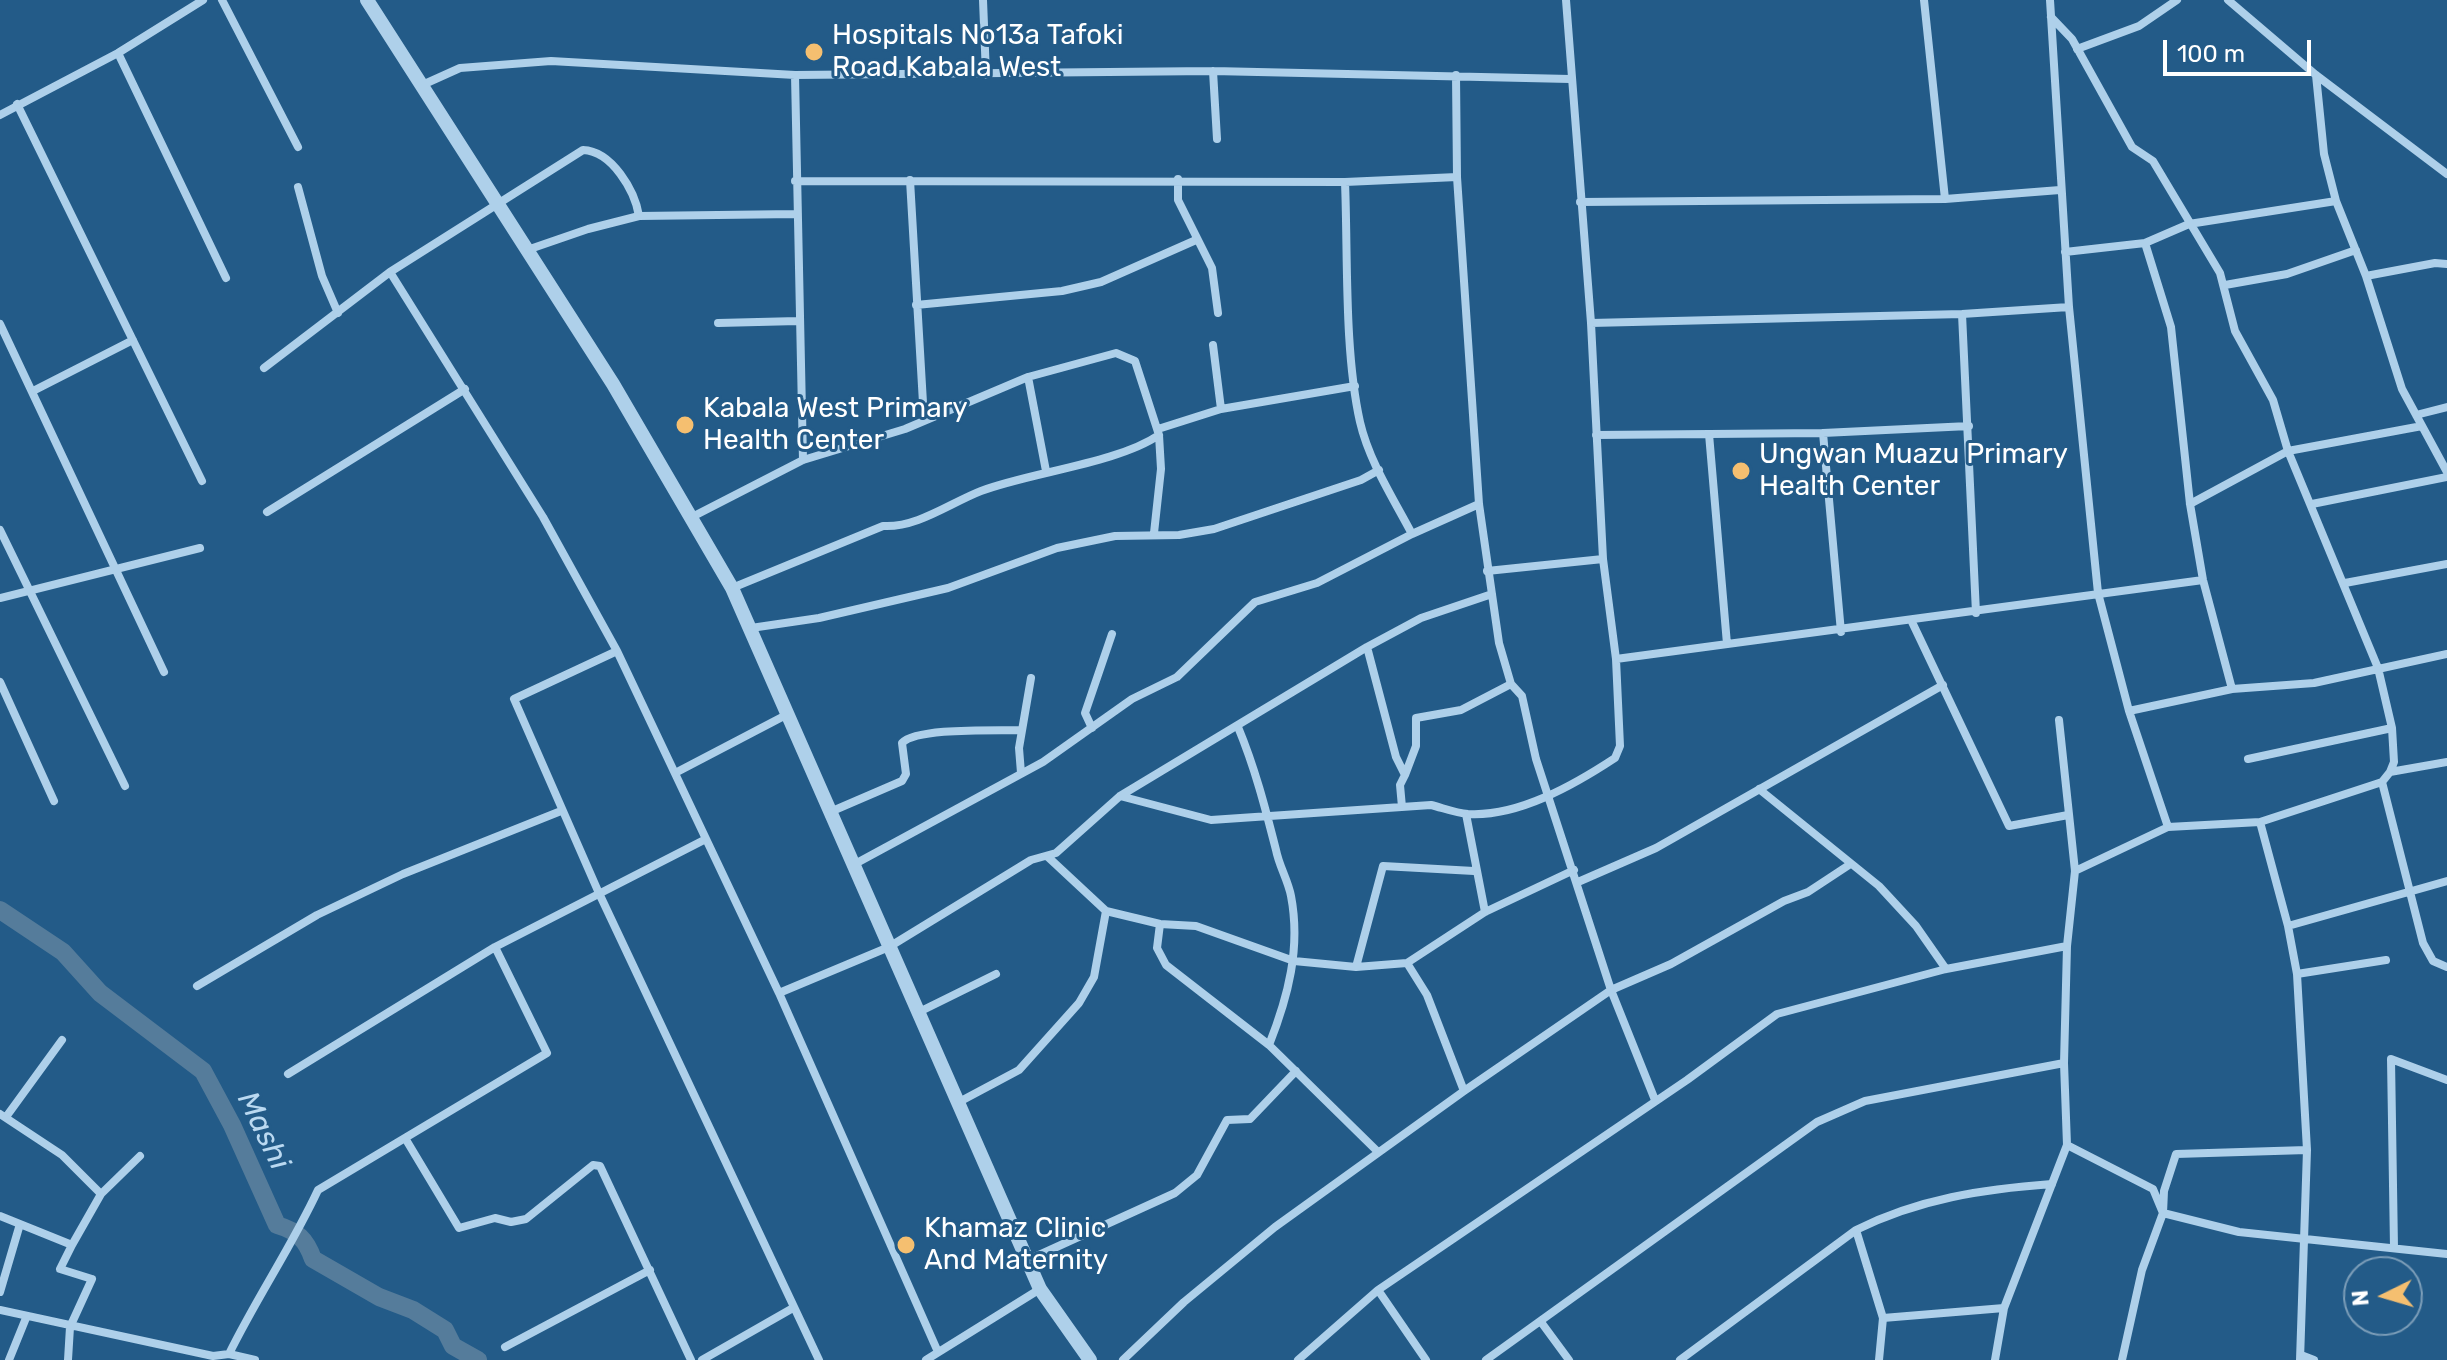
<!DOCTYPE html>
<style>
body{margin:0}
#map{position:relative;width:2447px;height:1360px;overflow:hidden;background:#235b88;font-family:Rubik,sans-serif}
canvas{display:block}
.north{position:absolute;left:2343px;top:1256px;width:80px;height:80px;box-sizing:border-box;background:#235b88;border:2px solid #7b9db8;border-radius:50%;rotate:265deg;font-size:22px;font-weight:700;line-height:32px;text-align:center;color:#fff}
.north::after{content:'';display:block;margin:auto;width:28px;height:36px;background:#f5bf70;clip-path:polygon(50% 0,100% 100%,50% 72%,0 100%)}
.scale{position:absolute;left:2163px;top:40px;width:148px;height:36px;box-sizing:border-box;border:4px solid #fff;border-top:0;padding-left:10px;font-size:24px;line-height:28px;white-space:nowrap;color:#fff;-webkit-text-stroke:6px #235b88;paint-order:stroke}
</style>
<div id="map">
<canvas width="2447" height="1360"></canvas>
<div class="north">N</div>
<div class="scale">100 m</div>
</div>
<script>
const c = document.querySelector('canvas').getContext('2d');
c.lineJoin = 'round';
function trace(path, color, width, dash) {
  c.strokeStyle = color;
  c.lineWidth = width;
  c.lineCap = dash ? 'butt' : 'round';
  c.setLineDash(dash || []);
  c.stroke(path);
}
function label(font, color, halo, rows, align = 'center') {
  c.font = font + ' Rubik,sans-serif';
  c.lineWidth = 6;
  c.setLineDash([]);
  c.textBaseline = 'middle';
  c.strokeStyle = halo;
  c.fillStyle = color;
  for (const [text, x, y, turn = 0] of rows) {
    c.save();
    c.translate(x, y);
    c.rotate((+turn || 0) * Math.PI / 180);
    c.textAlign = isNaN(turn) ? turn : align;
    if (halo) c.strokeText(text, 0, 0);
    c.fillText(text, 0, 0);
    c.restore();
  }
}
trace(new Path2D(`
 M0 910 63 952 100 993 203 1071 232 1125 277 1225C297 1231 306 1239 313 1259L379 1297 413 1310 445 1330 453 1346 478 1360`), '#557c9b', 18);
trace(new Path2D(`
 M222 0 298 147
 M983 0 986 75
 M1924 0 1945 199
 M2050 0 2069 307 2098 593 2129 711 2168 827
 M2228 0 2316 75 2447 174
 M2051 17 2072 39 2132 147 2153 161 2220 273 2235 331 2273 400 2288 451 2378 668 2392 728 2394 762 2390 772
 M2077 49 2139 26 2177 0
 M118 53 226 278
 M1213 71 1217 139
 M795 75 803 460
 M1456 75 1457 177 1479 504 1499 643 1511 684 1522 696 1536 759 1611 990 1655 1100
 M2316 75 2324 154 2336 201 2366 276 2402 389 2447 472
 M420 86 460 68 551 61 795 75 1213 71 1570 79
 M17 104 202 481
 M0 115 118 53 203 0
 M1178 179V200L1212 268 1218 313
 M910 180 924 420
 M795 181 1345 182 1457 177
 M1345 182C1348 256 1344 350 1360 422 1369 461 1393 498 1412 534
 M298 187 322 276 338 313
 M1580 202 1945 199 2060 190
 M2145 243 2171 327 2190 504 2203 580 2232 689
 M527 250 588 229 639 216 796 214
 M2065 252 2145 243 2189 224 2336 201
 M390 272 543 517 617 651 779 993 938 1352
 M2366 276 2435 263 2447 264
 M2225 285 2287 274 2356 250
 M916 305 1062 291 1101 282 1196 240
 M1962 314 1976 613
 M718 323 798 321
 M1591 323 1962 314 2069 307
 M0 324 164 672
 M1213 345 1221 409
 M264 368 390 272 583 150C612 151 635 191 639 216
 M1028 377 1046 471
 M33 391 133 340
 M2416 415 2447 407
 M1158 429 1221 409 1355 386
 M1823 433 1841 632
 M1709 434 1727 644
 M1596 435 1823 433 1969 426
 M2190 504 2288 451 2422 426
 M2312 504 2447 477
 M267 512 465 389
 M692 517 803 460 905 429 1028 377 1116 353 1135 361 1159 435 1161 469 1154 533
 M0 530 125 786
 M1487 571 1603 559
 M2345 583 2447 564
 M732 588 883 526C917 528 950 503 981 491 1032 472 1118 463 1159 435
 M0 598 200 548
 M1912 622 2009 826 2068 815
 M751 628 819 618 948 588 1057 548 1115 536 1179 535 1214 529 1361 480 1379 470
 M1367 647 1396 757 1405 775 1400 785 1402 807
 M617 651 514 699 598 891 819 1360
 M1616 659 2203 580
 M0 682 54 801
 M2129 711 2232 689 2314 683 2447 654
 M1238 727C1255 768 1265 807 1276 850 1279 866 1288 880 1291 896 1301 948 1288 997 1269 1045
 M1092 728 1085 713 1112 634
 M2248 759 2392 728
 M677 772 788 714
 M1021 773 1019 748 1031 678
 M1405 775 1416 746V718L1461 710 1511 684
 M2382 782 2423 943 2433 961 2447 967
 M1759 789 1879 886 1916 926 1946 969
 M1120 796 1211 820 1431 805C1443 808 1456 813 1468 814 1518 817 1574 785 1615 758L1620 746 1616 659 1603 559 1591 323 1566 0
 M830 812 902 781 906 774 902 743C917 727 998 731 1022 730
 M1466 814 1485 912
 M2260 822 2288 926 2297 974 2307 1150 2300 1360
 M1048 857 1106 911 1160 924 1196 926 1294 961 1356 967 1407 963 1485 912 1574 870
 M853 865 1043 762 1132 699 1177 677 1255 602 1317 583 1412 534 1479 504
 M2075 871 2168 827 2260 822 2382 782 2390 772 2447 762
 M1578 882 1656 848 1943 685
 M1160 924 1157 948 1166 965 1269 1045 1376 1150
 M2288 926 2447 881
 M1407 963 1427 995 1464 1091
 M1356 967 1383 866 1474 871
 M2297 974 2386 960
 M197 986 317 915 403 874 561 811
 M779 993 889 947 1031 860 1056 853 1120 796 1367 647 1421 618 1492 594
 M919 1012 996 974
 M288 1074 495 947 706 839
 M959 1102 1019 1070 1079 1003 1094 977 1106 911
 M0 1114 62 1155 101 1194
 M6 1117 62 1040
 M405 1138 459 1228 495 1218 511 1222 526 1219 593 1165 600 1166 691 1360
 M2067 1145 2153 1189 2163 1213 2142 1270 2122 1360
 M2307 1150 2176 1154 2164 1191 2163 1213 2239 1232 2447 1254
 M0 1216 72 1245 101 1194 140 1156
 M1856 1230 1883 1318 1879 1360
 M2394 1248 2391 1059 2447 1080
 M1028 1260 1175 1193 1197 1175 1227 1120 1250 1119 1296 1071
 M1378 1290 1426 1360
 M0 1292 20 1224
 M0 1310 213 1356 229 1354 255 1360
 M1883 1318 2004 1308
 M1541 1322 1569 1360
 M505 1347 650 1270
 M229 1354C257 1297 292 1246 318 1190L547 1053 495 947
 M2301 1355 2314 1360
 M9 1360 26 1318
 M68 1360 70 1327 92 1279 60 1269 72 1245
 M702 1360 793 1308
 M926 1360 1040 1289
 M1123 1360 1184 1302 1275 1227 1464 1091 1611 990 1671 964 1784 901 1808 892 1849 865
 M1298 1360 1378 1290 1687 1080 1777 1014 1946 969 2067 946
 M1486 1360 1817 1122 1865 1101 2064 1063
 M1680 1360 1856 1230C1918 1199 1983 1189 2052 1184
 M1995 1360 2004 1308 2067 1145 2064 1063 2067 946 2075 871 2059 720`), '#aed0ea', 8);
trace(new Path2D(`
 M367 0 613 384 732 588 1040 1289 1090 1360`), '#aed0ea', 14);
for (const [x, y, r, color] of [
 [814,52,10,"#f5bf70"],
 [685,425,10,"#f5bf70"],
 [1741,471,10,"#f5bf70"],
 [906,1245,10,"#f5bf70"]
]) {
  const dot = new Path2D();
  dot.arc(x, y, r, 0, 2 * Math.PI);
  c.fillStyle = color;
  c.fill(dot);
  trace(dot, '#235b88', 3);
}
label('28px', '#fff', '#235b88', [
 ["Hospitals No13a Tafoki",832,36],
 ["Road Kabala West",832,68],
 ["Kabala West Primary",703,409],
 ["Health Center",703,441],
 ["Ungwan Muazu Primary",1759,455],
 ["Health Center",1759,487],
 ["Khamaz Clinic",924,1229],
 ["And Maternity",924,1261]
], 'left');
label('italic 30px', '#bad9f1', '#235b88', [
 ["Mashi",263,1131,64]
]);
</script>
